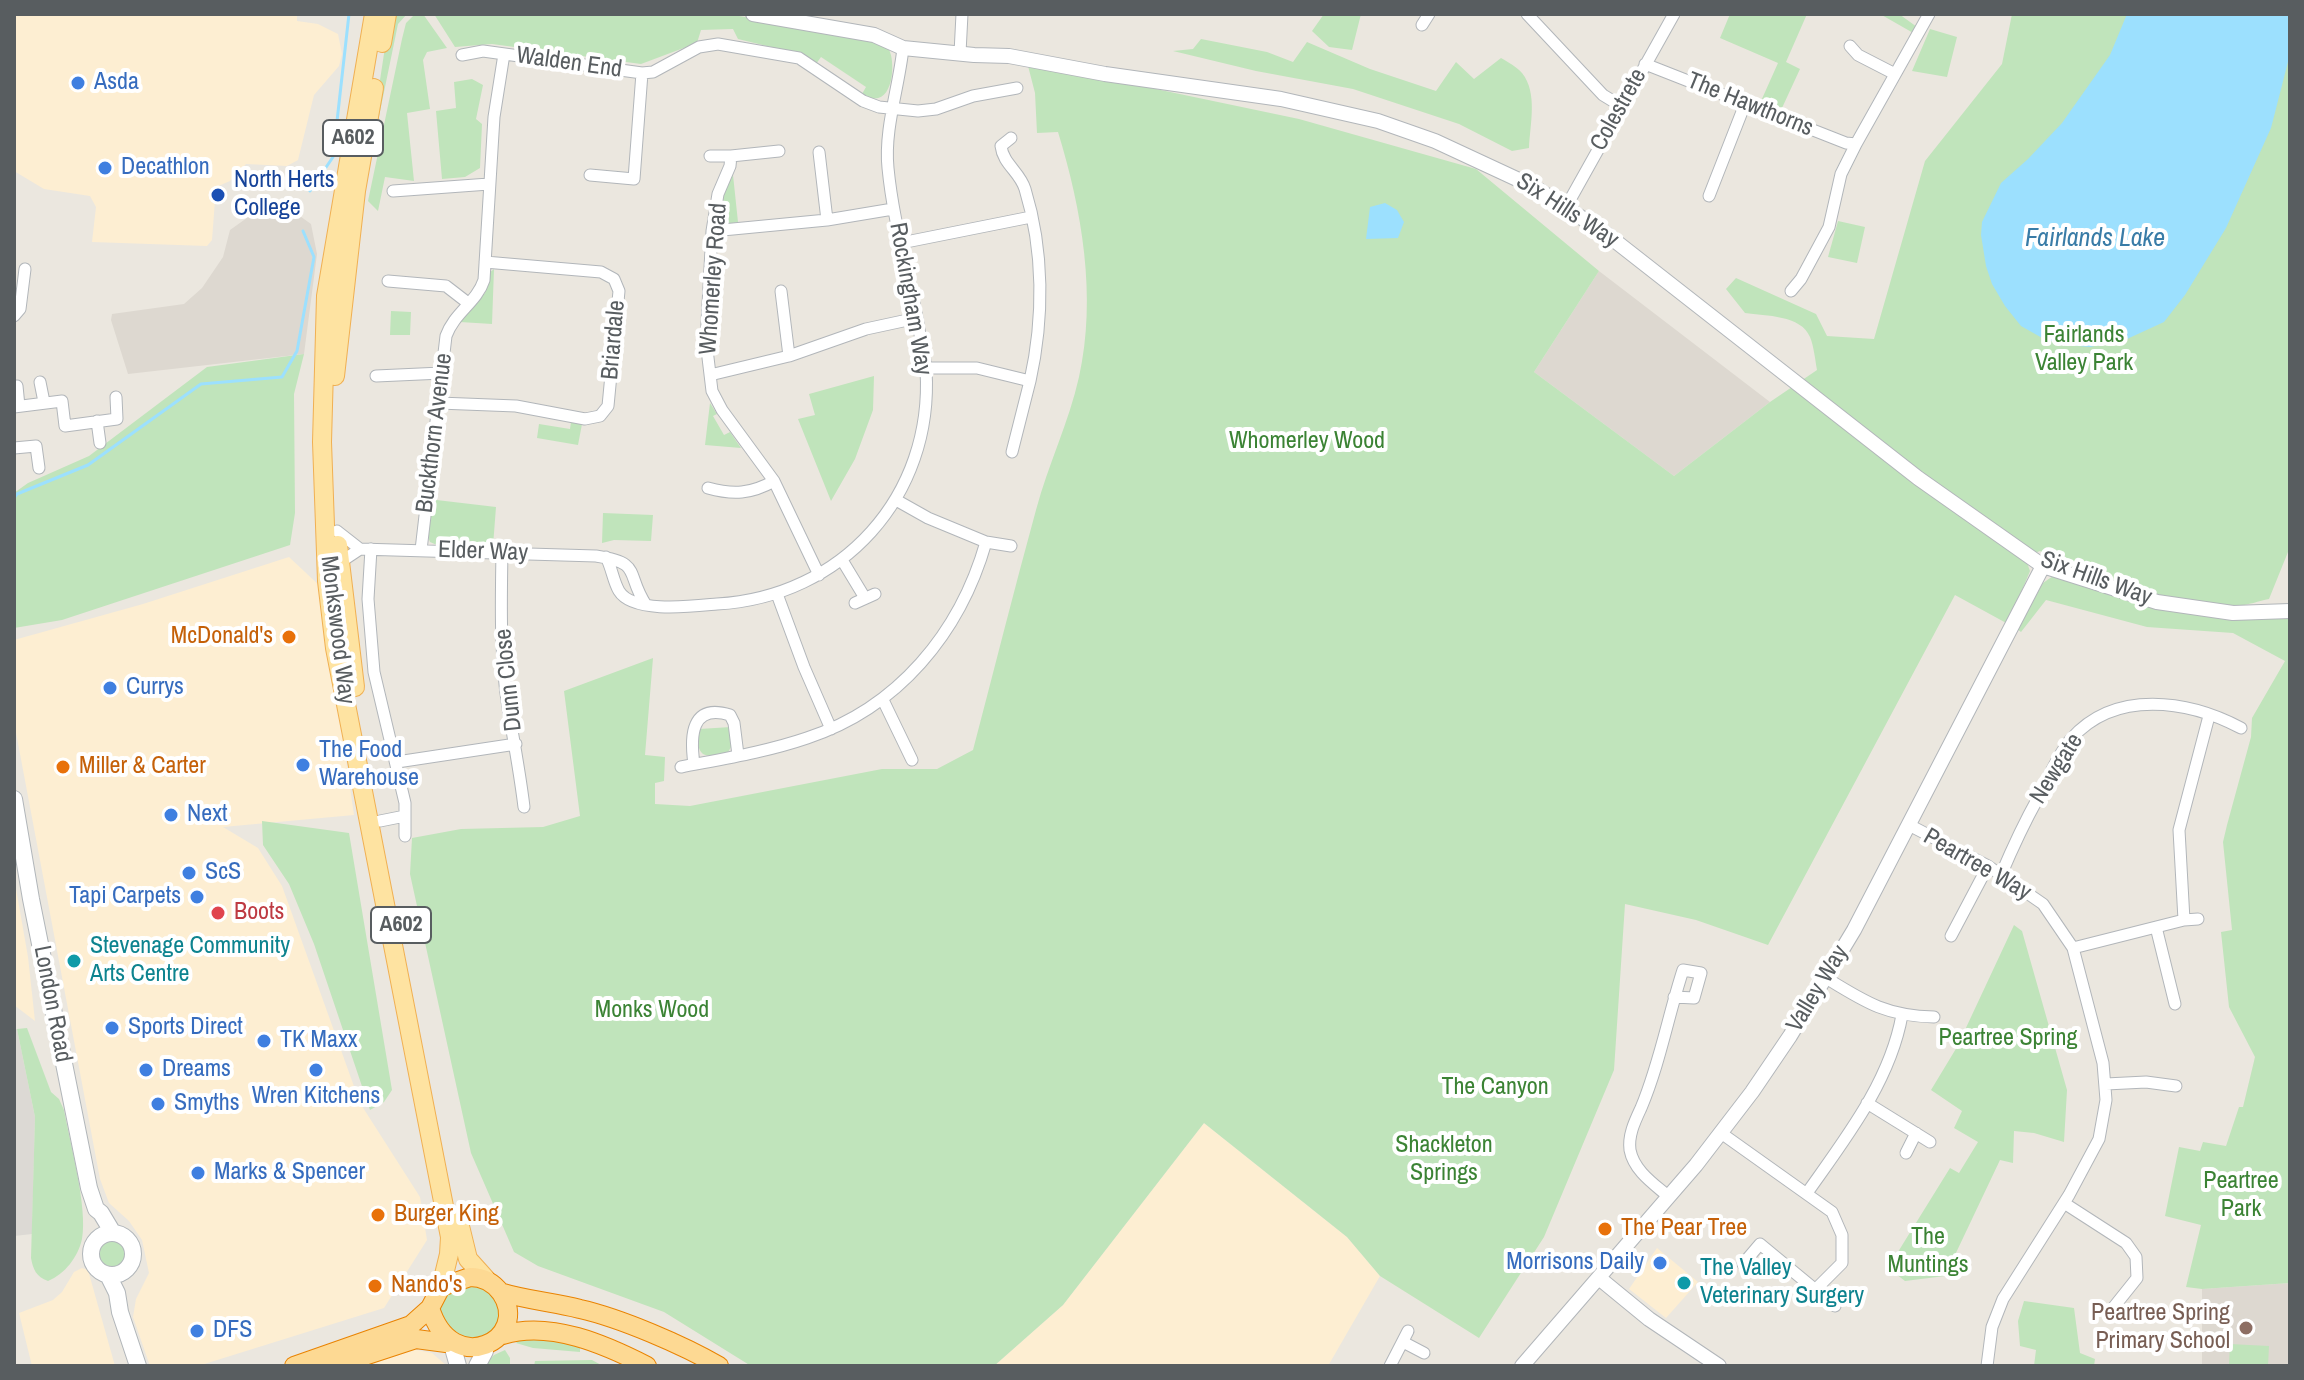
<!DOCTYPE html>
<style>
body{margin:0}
#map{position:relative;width:2304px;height:1380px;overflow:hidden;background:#ebe7df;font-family:"Archivo Narrow",sans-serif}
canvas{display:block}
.frame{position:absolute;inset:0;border:16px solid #585d60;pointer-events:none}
</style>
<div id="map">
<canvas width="2304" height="1380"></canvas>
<div class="frame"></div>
</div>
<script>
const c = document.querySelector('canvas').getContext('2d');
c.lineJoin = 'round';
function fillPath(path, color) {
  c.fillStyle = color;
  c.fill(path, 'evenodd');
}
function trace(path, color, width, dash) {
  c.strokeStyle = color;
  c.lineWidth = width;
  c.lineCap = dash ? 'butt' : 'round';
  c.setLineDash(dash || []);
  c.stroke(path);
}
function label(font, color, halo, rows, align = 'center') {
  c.font = font + ' "Archivo Narrow",sans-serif';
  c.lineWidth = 8;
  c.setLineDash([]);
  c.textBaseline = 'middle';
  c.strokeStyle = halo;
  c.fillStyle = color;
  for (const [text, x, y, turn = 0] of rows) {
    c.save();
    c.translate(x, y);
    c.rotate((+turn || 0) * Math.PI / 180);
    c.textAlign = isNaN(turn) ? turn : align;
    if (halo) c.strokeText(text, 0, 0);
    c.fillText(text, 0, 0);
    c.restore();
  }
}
fillPath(new Path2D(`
 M14 14H297V21L318 24 338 34 342 54 339 66 314 95 298 160 287 166 246 164 230 181 216 187 212 240 207 246 92 242 96 207 90 196 44 189 14 171Z
 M289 557 321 587 354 815 223 827 258 848 282 886 360 1103 420 1197 427 1240 384 1308 198 1366H150L133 1317 136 1299 149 1273 142 1240 129 1221 109 1203 100 1179 14 722V640L143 604Z
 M14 877 28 957 35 1021 14 1005Z
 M1204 1123 1347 1237 1380 1276 1328 1366H994L1063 1305Z
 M1657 1248 1698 1282 1666 1318 1629 1289Z
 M82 1268 88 1270 115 1366H32L19 1313 53 1300 62 1292 74 1272Z
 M412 1349 432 1353 447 1366H356Z`), '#fdeed2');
fillPath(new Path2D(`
 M17 1029 35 1117 32 1234 14 1236V1030Z`), '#dcd9d4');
fillPath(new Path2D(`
 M268 211 297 214 311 224 317 254 304 354 128 374 111 320 112 314 184 304 202 288 223 257 230 230 251 215Z
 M1599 271 1770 402 1674 476 1534 372Z
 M2290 1283V1366H2202V1289Z`), '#ddd8d0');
fillPath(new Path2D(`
 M390 14H407L398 24 377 126 372 133Z
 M415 14H423L447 48 427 52 423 60 430 109 407 113 414 181 385 177 378 211 368 201 402 39 406 23Z
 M434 14H727L873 38C877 41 885 45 889 50 896 61 894 114 862 94L866 87 821 57 816 64 800 54 738 39 733 29 701 30 697 43 641 64 492 44 455 47Z
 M1324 14H1361L1352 50 1329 47 1312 31Z
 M1730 14H1807L1786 62 1800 69 1782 108 1761 101 1778 63 1720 38Z
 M1880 14H1899L1917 27 1915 34Z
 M2012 14H2290V547L2269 599C2259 601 2248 605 2238 606 2185 612 2087 576 2040 551L2025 557 2030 571 2008 624 1955 595 1768 945 1696 920 1625 904 1614 1070 1544 1237 1479 1338 1380 1276 1347 1237 1204 1123 1063 1305 994 1366H751L664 1312 538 1266 514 1252 471 1153 410 874 412 838 461 829 543 827 580 816 564 691 653 658 645 755 665 757 664 781 655 783V804L690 806 882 769H937L973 750C994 670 1014 590 1036 510 1048 465 1069 422 1079 377 1097 297 1082 210 1058 132L1037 133 1035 93 1027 62 1299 119 1476 169 1599 271 1534 372 1674 476 1770 402 1817 370C1815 359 1814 347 1810 337 1801 315 1766 316 1745 313L1726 289 1736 278 1816 314 1827 336 1874 339 1925 161 2002 64Z
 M1930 29 1957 37 1947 77 1912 71Z
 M1201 39 1267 52 1293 62 1307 42 1370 69 1436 91 1456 62 1474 79 1501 58C1508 62 1517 67 1522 73 1538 93 1530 124 1529 148L1512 151 1459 124 1353 89 1256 71 1173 51 1193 49Z
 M472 79 483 85 476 119 482 124 480 168 465 177 442 179 436 111 456 108 454 82Z
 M733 175 738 222 728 224 719 214 724 193Z
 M1838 221 1865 227 1857 263 1828 257Z
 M494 269 492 324 460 322 485 293 489 273Z
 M391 311 411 312 410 335H390Z
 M304 354 294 394 295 513 290 545 62 620 14 628V493L28 483 89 456 207 367Z
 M874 376 873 410 855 459 831 501 798 419 815 415 809 394Z
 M710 403 717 414 713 416 724 435 730 432 741 448 705 445Z
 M571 422 582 424 578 445 537 438 539 424 570 429Z
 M428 499 496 507 493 546 437 545 430 542 425 529Z
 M603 513 653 515 651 541 614 540 602 543Z
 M2053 576 2122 598 2290 616V1283L2202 1289 2186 1287 2201 1225 2165 1216 2179 1147 2200 1151 2203 1142 2226 1146 2239 1107H2243L2255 1057 2229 1007 2221 932 2232 930 2223 842 2227 825 2251 737 2252 718 2285 661 2233 633 2147 627 2046 600 2021 632 2017 629 2043 583Z
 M731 727V747L727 754C701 759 696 755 699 729Z
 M262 821 349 833 392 1090 384 1102 370 1110 314 944 289 884 263 845Z
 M2014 925 2022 931 2067 1090 2064 1142 2034 1133 2014 1131 2013 1163 2000 1160 1945 1276 1905 1281 1888 1268 1950 1168 1959 1173 1978 1142 1954 1128 1962 1111 1931 1090 1957 1047Z
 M27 1028 51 1092 59 1099 64 1110C70 1143 88 1208 82 1239 78 1257 65 1274 48 1281 36 1277 33 1269 31 1258L35 1117 17 1029Z
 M99 1253a14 14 0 1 1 28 0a14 14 0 1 1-28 0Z
 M473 1283 495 1295 502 1320 482 1344 441 1328C438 1296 444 1293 473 1283Z
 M2024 1301 2074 1308 2080 1353 2095 1359 2094 1366H2034L2036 1350 2020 1346 2018 1321Z
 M531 1334 580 1345V1352L533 1348 516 1343 521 1337Z
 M2230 1344 2269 1346 2268 1366 2229 1364Z
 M505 1350 510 1358V1366H483L494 1355Z
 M592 1360 603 1366H534L535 1361Z`), '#c0e4bb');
fillPath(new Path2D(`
 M2127 14H2290V54L2271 128 2226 228 2185 295 2164 322 2127 339 2090 347 2067 345 2044 339 2021 326 2005 306 1992 284 1986 266 1981 235 1982 222 2001 183 2028 159 2062 123 2110 55Z
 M1385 203 1397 210 1404 222 1398 238 1366 239 1370 207Z`), '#9ce0fe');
trace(new Path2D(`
 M310 191 333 157 349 14
 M14 498 17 494 88 465 201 384 282 377 297 351 314 257 303 231`), '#9ce0fe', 3);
const minor = new Path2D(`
 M1527 14 1603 95 1621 106
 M1422 25 1429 14
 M1850 46 1858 55 1895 74
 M960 53 962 14
 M462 55 483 51 642 73 653 72 699 47 718 44 799 58 863 101 879 107 918 111 936 109 973 96 1017 88
 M1645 64 1846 143 1856 144
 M1011 138 1001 146C1003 164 1020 172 1025 189 1044 251 1044 318 1030 381
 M779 151 731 156 730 166 718 194 712 231 706 341 712 391 722 410 774 481 819 575
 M819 152 827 220
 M710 156H731
 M590 175 634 179 642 73
 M393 191 489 184
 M1709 196 1745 104
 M1566 207 1674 14
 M712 231 827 220 893 209
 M901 243 1031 217
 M388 281 446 286 468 303
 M781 291 789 356
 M1791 291 1801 279 1829 227 1841 174 1856 144 1929 14
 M14 316 20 309 25 269
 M926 368H977L1030 381 1012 452
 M710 375 789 356 866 329 917 318
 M376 376 442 373
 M40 382 44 402
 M17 386 19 406
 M439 403 516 406 585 419 600 416 608 406 619 291 614 279 601 272 485 262
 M14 407 62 401 65 426 117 419 116 397
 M97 421 100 443
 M14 448 36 446 39 468
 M708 488C733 495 751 494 774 481
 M337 531 360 549
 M986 542 1011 546
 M371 549 368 599 374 672 405 803V836
 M421 550 446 336C454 313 477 302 484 280L494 117 504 54
 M502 552C501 604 500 657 508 708 514 741 520 774 524 807
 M606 557C612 568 613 581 619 591 633 614 694 606 717 604 842 597 934 496 926 370 925 354 920 338 918 323 908 271 893 220 888 168 884 129 899 87 903 48
 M842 560 865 598
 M339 563 360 549 596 556C643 563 625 573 646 605
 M777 594 804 667 831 729
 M855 603 875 594
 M883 700 912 760
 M397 762 516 744
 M694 764C690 736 691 703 730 715L734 723 738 755
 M681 767C722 759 766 752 807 738 898 708 960 633 986 542L928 518 896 500
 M380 821 405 816
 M1909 825 1988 866 2043 904 2073 948 2103 1063 2106 1100 2099 1139 2069 1195 2003 1299 1992 1327 1987 1366
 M2001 875C2012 849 2024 823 2038 798 2048 779 2057 756 2071 739 2115 689 2188 700 2241 728
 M2184 920 2179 830 2209 716
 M2156 927 2175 1004
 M1951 936 1988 866
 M2073 948 2184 920 2198 919
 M1826 978C1865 1002 1886 1016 1934 1017
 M2106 1084 2146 1082 2176 1086
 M1867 1103 1930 1142
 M1721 1133 1832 1212 1842 1235V1263L1816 1289
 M1906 1153 1916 1133
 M1807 1193C1845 1139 1890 1082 1902 1015
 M1669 1197C1654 1184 1634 1171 1630 1150 1628 1135 1635 1121 1641 1108 1660 1063 1668 1016 1683 970L1701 973 1694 998 1674 997
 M2064 1203 2126 1243 2136 1257 2137 1278 2113 1308
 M1743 1264 1760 1244 1835 1306
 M1403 1342 1424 1353
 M1390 1366 1408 1331`);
const tertiary = new Path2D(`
 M753 14 874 35 903 48 974 55 1009 56 1105 74 1281 99 1378 121 1435 141 1534 187 1605 233 1918 478 2043 566 2157 602 2233 613 2290 611
 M1599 1278 1649 1319 1719 1366
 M1522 1366 1696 1165 1752 1092 1790 1036 1854 930 2043 566`);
const secondary = new Path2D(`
 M14 799 31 899 89 1188 96 1209 101 1213 113 1233
 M91 1254a21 21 0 1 1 42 0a21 21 0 1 1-42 0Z
 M108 1275 117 1293 120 1312 138 1366
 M453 1348 458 1366
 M477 1366 485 1351`);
const primary = new Path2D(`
 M374 14 326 296 322 442 327 581 335 648 450 1237 449 1254 441 1287
 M382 43 387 14
 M335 376 356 191 374 88
 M338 545 355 687
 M458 1218 468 1259 486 1279`);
const trunk = new Path2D(`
 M470 1277C483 1277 493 1282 501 1293 532 1339 452 1380 430 1308L441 1287Z
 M500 1292C526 1300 553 1302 580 1309 620 1318 683 1345 719 1366
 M503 1335C550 1320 606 1345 647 1366
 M294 1366 411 1325 430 1308
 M334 1366 416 1339 446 1343`);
trace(minor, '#b2b6ba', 13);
trace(tertiary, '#b2b6ba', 16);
trace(secondary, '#b1b6ba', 18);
trace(primary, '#f0b053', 20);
trace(trunk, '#e98302', 20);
trace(minor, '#fff', 11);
trace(tertiary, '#fff', 14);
trace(secondary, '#fff', 16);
trace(primary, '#fee3a1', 18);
trace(trunk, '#fdd993', 18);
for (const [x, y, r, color] of [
 [78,83,8,"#3f7fe0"],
 [105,168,8,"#3f7fe0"],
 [218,195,8,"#1a4fb4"],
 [289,637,8,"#e8710a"],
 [110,688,8,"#3f7fe0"],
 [303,765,8,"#3f7fe0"],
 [63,767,8,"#e8710a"],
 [171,815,8,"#3f7fe0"],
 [189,873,8,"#3f7fe0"],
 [197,897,8,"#3f7fe0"],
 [218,913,8,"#e0444e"],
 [74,961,8,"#0f9aa8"],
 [112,1028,8,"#3f7fe0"],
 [264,1041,8,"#3f7fe0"],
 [146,1070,8,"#3f7fe0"],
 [316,1070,8,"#3f7fe0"],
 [158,1104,8,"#3f7fe0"],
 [198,1173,8,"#3f7fe0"],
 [378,1215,8,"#e8710a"],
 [1605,1229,8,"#e8710a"],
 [1660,1263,8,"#3f7fe0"],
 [1684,1283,8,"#0f9aa8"],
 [375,1286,8,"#e8710a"],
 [2246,1328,8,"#8d6e63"],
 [197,1331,8,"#3f7fe0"]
]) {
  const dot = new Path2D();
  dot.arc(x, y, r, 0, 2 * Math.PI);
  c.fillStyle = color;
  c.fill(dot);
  trace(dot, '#fff', 3);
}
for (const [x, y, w] of [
 [353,138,60],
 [401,925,60]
]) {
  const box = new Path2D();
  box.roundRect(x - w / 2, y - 18, w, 36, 6);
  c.fillStyle = '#fff';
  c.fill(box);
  trace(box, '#585d60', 2);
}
label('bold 22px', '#585d60', null, [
 ["A602",353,138],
 ["A602",401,925]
]);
label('24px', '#585d60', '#fff', [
 ["Walden End",569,63,8],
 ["The Hawthorns",1750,105,22],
 ["Colestrete",1619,110,-61],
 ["Six Hills Way",1567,211,33],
 ["Whomerley Road",714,279,-86],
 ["Rockingham Way",910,299,80],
 ["Briardale",614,340,-85],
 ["Buckthorn Avenue",435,433,-83],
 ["Elder Way",483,552,2],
 ["Six Hills Way",2096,579,20],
 ["Monkswood Way",337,630,83],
 ["Dunn Close",509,680,-96],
 ["Newgate",2057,769,-58],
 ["Peartree Way",1977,865,30],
 ["Valley Way",1818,989,-59],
 ["London Road",52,1004,79]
]);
label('24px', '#366cbe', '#fff', [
 ["Asda",94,83],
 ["Decathlon",121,168],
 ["Currys",126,688],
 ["The Food",319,751],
 ["Warehouse",319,779],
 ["Next",187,815],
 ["ScS",205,873],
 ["Tapi Carpets",181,897,"right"],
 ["Sports Direct",128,1028],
 ["TK Maxx",280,1041],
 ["Dreams",162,1070],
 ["Wren Kitchens",316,1097,"center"],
 ["Smyths",174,1104],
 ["Marks & Spencer",214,1173],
 ["Morrisons Daily",1644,1263,"right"],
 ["DFS",213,1331]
], 'left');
label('24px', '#164399', '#fff', [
 ["North Herts",234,181],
 ["College",234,209]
], 'left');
label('24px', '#3b8334', '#fff', [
 ["Fairlands",2084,336],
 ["Valley Park",2084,364],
 ["Whomerley Wood",1307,442],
 ["Monks Wood",652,1011],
 ["Peartree Spring",2008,1039],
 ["The Canyon",1495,1088],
 ["Shackleton",1444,1146],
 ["Springs",1444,1174],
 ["Peartree",2241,1182],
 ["Park",2241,1210],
 ["The",1928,1238],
 ["Muntings",1928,1266]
]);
label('24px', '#c56008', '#fff', [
 ["McDonald's",273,637,"right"],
 ["Miller & Carter",79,767],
 ["Burger King",394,1215],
 ["The Pear Tree",1621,1229],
 ["Nando's",391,1286]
], 'left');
label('24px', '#be3a42', '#fff', [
 ["Boots",234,913]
], 'left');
label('24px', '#0d838f', '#fff', [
 ["Stevenage Community",90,947],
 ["Arts Centre",90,975],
 ["The Valley",1700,1269],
 ["Veterinary Surgery",1700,1297]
], 'left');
label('24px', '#785e54', '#fff', [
 ["Peartree Spring",2230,1314],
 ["Primary School",2230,1342]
], 'right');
label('italic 26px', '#397ca7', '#fff', [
 ["Fairlands Lake",2095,239]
]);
</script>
